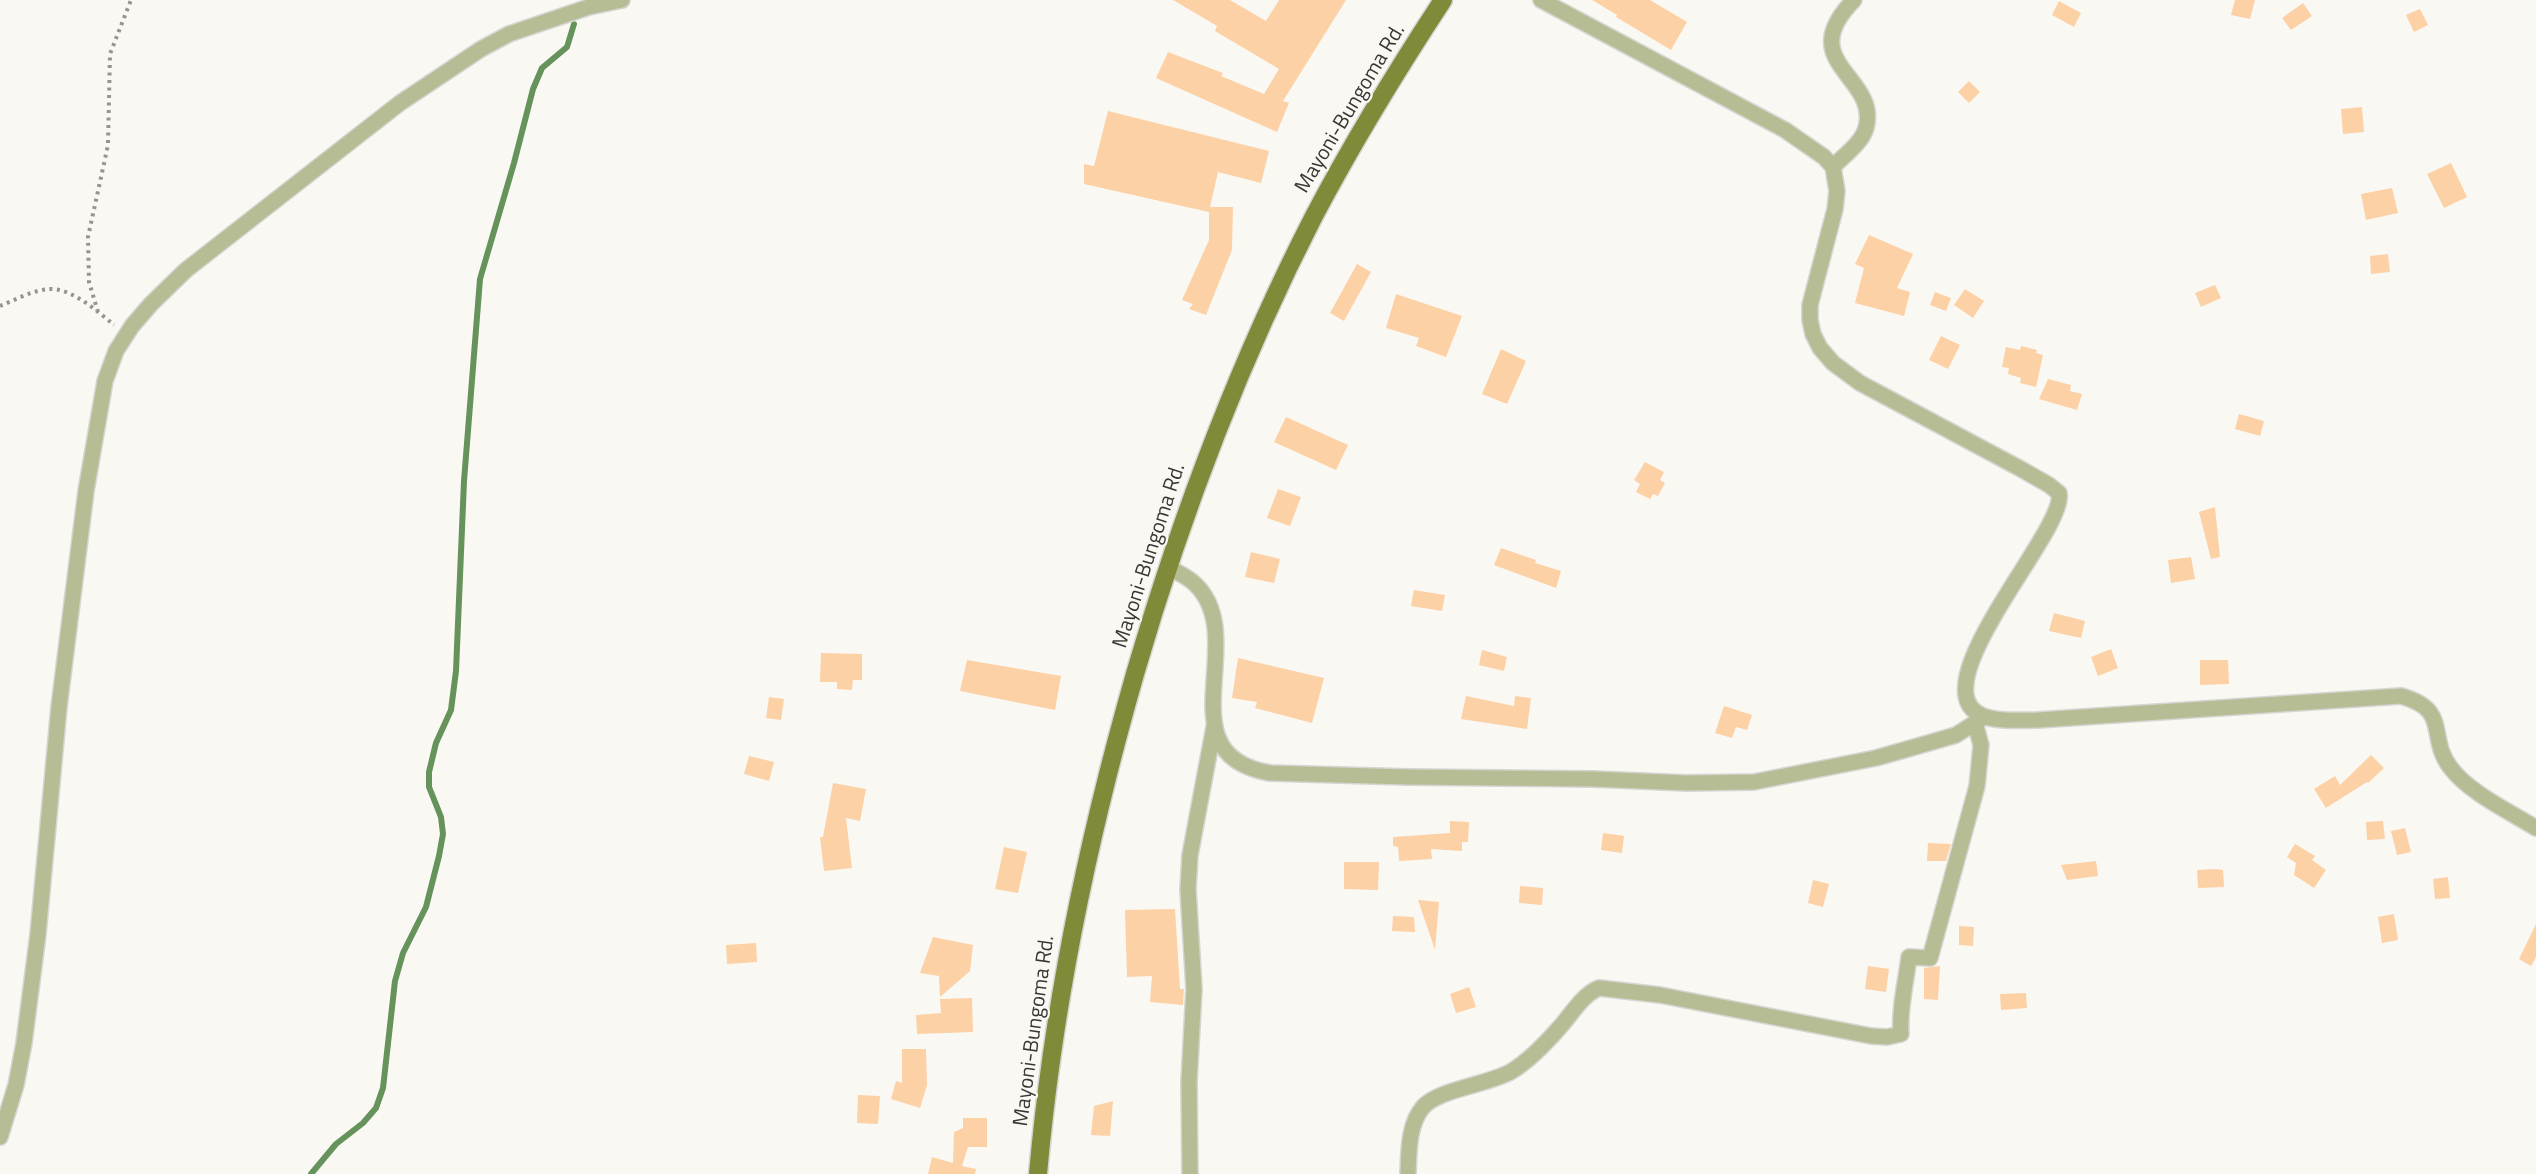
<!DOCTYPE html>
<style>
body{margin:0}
canvas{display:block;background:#faf8f3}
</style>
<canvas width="2536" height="1174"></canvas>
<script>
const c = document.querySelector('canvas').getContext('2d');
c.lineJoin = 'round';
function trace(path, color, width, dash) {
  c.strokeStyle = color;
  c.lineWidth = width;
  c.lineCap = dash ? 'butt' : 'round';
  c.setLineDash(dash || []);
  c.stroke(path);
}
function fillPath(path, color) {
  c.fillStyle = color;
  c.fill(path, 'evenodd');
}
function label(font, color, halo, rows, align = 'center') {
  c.font = font + ' "Titillium Web",sans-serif';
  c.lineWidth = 4.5;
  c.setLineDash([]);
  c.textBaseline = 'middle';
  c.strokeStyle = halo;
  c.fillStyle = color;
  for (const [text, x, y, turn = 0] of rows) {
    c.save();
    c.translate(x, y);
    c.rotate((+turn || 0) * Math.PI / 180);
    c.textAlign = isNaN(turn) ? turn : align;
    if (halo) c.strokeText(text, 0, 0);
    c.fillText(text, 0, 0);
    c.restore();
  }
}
trace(new Path2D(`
 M311 1174 336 1144 363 1123 376 1108 383 1088 395 981 403 953 426 907 439 856 443 834 441 817 429 787V772L436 743 451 710 456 671 464 481 480 279 514 163 533 89 542 68 567 47 574 24`), '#66925c', 6);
fillPath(new Path2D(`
 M1173 0H1230L1266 21 1279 0H1346L1283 101 1289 103 1277 132 1156 78 1168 52 1223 73 1221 76 1264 94 1279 69 1215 31 1217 26Z
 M1592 0H1650L1687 22 1671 50 1616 17 1617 15Z
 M2235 0H2255L2250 19 2231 15Z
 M2059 1 2081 13 2074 27 2052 15Z
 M2303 3 2312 16 2291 30 2282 18Z
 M2420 9 2428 25 2414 32 2406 15Z
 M1969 81 1980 92 1969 103 1958 92Z
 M2362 107 2364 132 2343 134 2341 109Z
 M1108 111 1269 151 1261 183 1218 172 1210 207H1233L1232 250 1206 315 1189 309 1193 304 1182 300 1209 240V212L1084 184V164L1094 166Z
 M2451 163 2467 197 2444 208 2427 174Z
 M2392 188 2398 213 2366 220 2361 194Z
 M1869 235 1913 254 1897 288 1910 292 1904 316 1855 303 1864 268 1855 264Z
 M2388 254 2390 272 2371 274 2370 256Z
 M1357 264 1371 272 1344 321 1330 313Z
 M2215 285 2221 298 2201 307 2195 293Z
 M1965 289 1984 301 1973 318 1954 305Z
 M1935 292 1951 298 1946 311 1930 305Z
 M1396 294 1462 316 1446 357 1416 346 1419 338 1386 328Z
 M1941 336 1960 345 1948 369 1929 360Z
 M2021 346 2037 350 2036 353 2043 355 2036 387 2020 383 2021 378 2008 374 2009 368 2002 367 2006 347 2020 350Z
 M1501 349 1526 361 1507 404 1482 394Z
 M2048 379 2071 385 2070 391 2082 394 2077 410 2039 399Z
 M2239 414 2264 421 2260 436 2235 429Z
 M1286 417 1348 445 1336 470 1274 442Z
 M1645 462 1664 472 1660 480 1665 483 1658 496 1653 494 1650 499 1636 492 1640 484 1634 480Z
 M1278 489 1301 497 1290 526 1267 518Z
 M2215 507 2220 557 2211 559 2199 512Z
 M1501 548 1536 560 1535 563 1561 571 1556 588 1494 565Z
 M1251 552 1280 559 1274 583 1245 577Z
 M2191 557 2195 579 2171 583 2168 560Z
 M1414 590 1445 595 1442 611 1411 606Z
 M2054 613 2085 621 2081 638 2049 631Z
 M2111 649 2118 668 2098 676 2091 657Z
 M1482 650 1507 657 1504 671 1479 665Z
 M821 653 862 654V680H853L852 690 837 689V682H820Z
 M1238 658 1324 678 1312 723 1255 708 1257 702 1232 698Z
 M967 660 1061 676 1055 710 960 691Z
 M2200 660H2228L2229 684 2200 685Z
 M1466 696 1514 706 1515 696 1531 698 1527 729 1461 719Z
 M769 697 784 699 781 720 766 718Z
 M1724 706 1752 715 1747 730 1736 727 1732 738 1715 733Z
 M2371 755 2384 768 2368 783 2367 782 2326 808 2314 789 2335 776 2340 785Z
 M749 756 774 762 769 781 744 774Z
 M833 783 866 789 860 821 846 818 852 868 824 871 820 837H823Z
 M1450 821 1469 822 1468 842H1462V851L1431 849 1432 859 1399 861 1398 847 1393 846V837L1450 833Z
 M2383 821 2385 839 2367 840 2366 822Z
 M2405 828 2411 852 2397 855 2391 831Z
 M1603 833 1624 836 1622 853 1601 850Z
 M1928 843 1951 844 1946 861H1927Z
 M2295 844 2315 856 2312 860 2326 870 2314 888 2294 875 2296 863 2287 857Z
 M1004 847 1027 852 1018 893 995 889Z
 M2096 861 2098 876 2067 880 2061 865Z
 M1344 862H1379L1378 890 1344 889Z
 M2215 869 2223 870 2224 887 2198 888 2197 870Z
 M2448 877 2450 898 2435 899 2433 879Z
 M1813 880 1829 884 1823 907 1808 903Z
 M1520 886 1543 888 1542 905 1519 903Z
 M1418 900 1439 902 1435 950Z
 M1175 909 1180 989H1184L1183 1005 1150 1002 1152 976 1127 977 1125 910Z
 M2394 914 2398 940 2382 943 2378 917Z
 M1393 916 1414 917 1415 932 1392 931Z
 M2536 924V957L2531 966 2519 959Z
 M1959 926 1974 927 1973 946 1959 945Z
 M933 937 973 945 970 971 940 997 939 976 920 973Z
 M756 943 757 962 727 964 726 945Z
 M1868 966 1889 969 1886 992 1865 989Z
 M1940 966 1938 1000 1924 999V968Z
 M1469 987 1476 1007 1456 1013 1450 994Z
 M2026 993 2027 1008 2001 1010 2000 994Z
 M972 998 973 1032 917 1034 916 1015 941 1013 940 999Z
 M902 1049H926L927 1085 920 1108 891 1099 896 1081 902 1083Z
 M858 1095 880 1096 878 1124 857 1123Z
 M1113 1101 1110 1136 1091 1135 1094 1106Z
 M963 1118H987V1147H968L962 1166 976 1169 975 1174H928L932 1157 953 1163 954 1132 963 1128Z`), '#fdd1a6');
const street = new Path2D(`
 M1541 0 1785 130 1824 157 1833 167 1837 191 1835 209 1810 305V320L1813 334 1820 348 1833 363 1860 383 2021 469 2049 485 2059 493C2068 529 1915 688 1983 716 1999 722 2021 720 2038 720L2401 696C2451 710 2427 736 2450 767 2468 792 2510 812 2536 828
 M1833 167C1843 156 1862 143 1866 128 1880 76 1792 63 1854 0
 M1168 567C1177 572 1188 577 1195 584 1252 638 1162 755 1270 773L1408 777 1593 779 1687 783 1754 782 1876 758 1925 744 1956 735 1984 717
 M0 1137 16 1085 24 1043 38 934 59 707 86 491 105 381 116 351 132 326 151 304 186 270 400 103 481 49 509 34 589 7 622 0
 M1190 1174 1189 1082 1194 989 1188 889 1190 855 1214 727
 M1408 1174C1409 1152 1408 1125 1423 1107 1439 1089 1488 1085 1512 1071 1530 1060 1546 1043 1560 1027 1571 1015 1583 994 1599 988L1660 995 1871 1036 1887 1037 1901 1034C1899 1009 1906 982 1909 957L1930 958 1977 786 1981 745 1975 723`);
const primary = new Path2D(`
 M1038 1174C1053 1004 1088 838 1135 674 1181 516 1239 362 1314 216 1353 142 1397 70 1443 0`);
trace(street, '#d7d5d1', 18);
trace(primary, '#d7d5d1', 21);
trace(new Path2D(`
 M0 306C15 300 33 290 49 289 72 288 97 311 114 325
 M98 312 89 282 88 237 108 145 110 54 131 0`), '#969491', 4, [3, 4.5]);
trace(street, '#b6bd94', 15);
trace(primary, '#808a39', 18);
label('21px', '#383735', '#faf8f3', [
 ["Mayoni-Bungoma Rd.",1351,109,-59],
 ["Mayoni-Bungoma Rd.",1150,556,-72],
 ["Mayoni-Bungoma Rd.",1035,1031,-82]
]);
</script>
